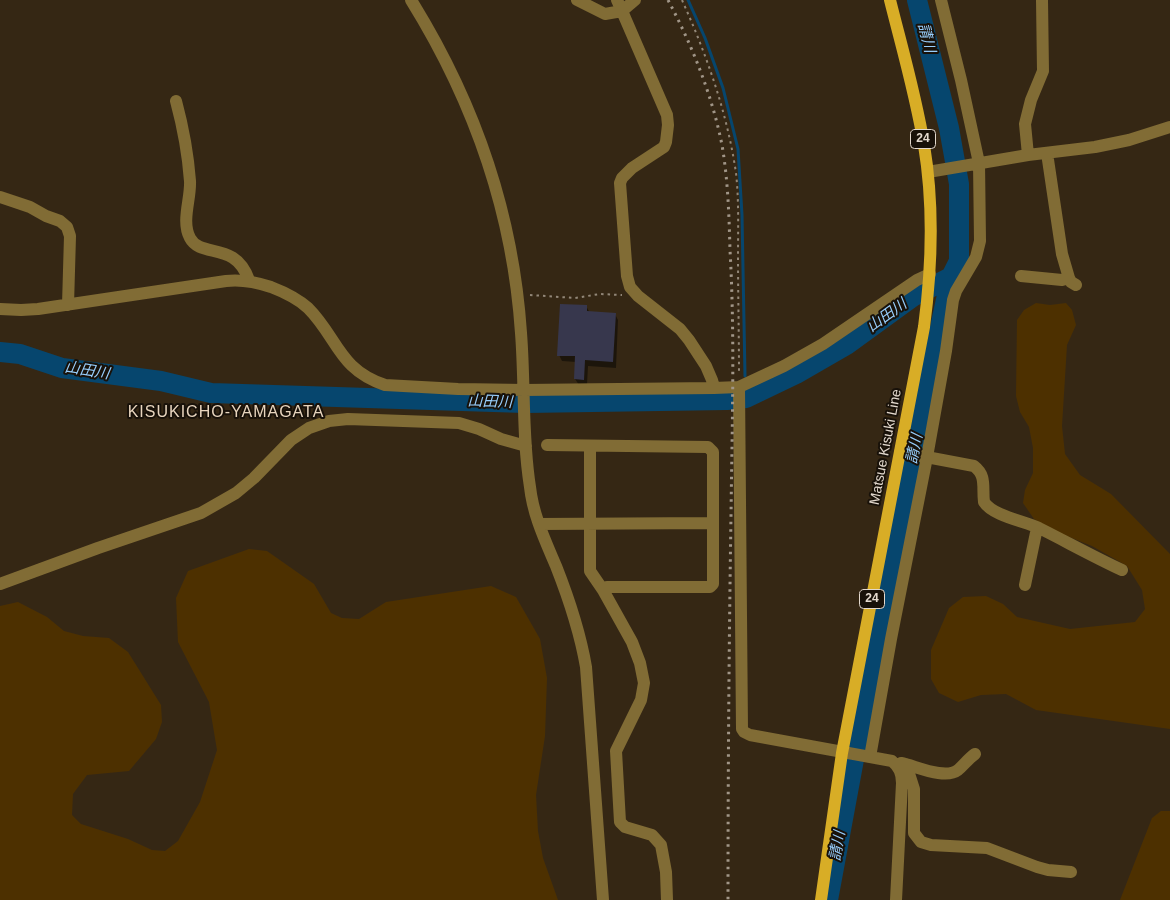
<!DOCTYPE html>
<meta charset="utf-8">
<style>
body{margin:0}
canvas{display:block;background:#352714}
</style>
<canvas width="1170" height="900"></canvas>
<script>
const c = document.querySelector('canvas').getContext('2d');
c.lineJoin = 'round';
function fillPath(path, color) {
  c.fillStyle = color;
  c.fill(path, 'evenodd');
}
function trace(path, color, width, dash) {
  c.strokeStyle = color;
  c.lineWidth = width;
  c.lineCap = dash ? 'butt' : 'round';
  c.setLineDash(dash || []);
  c.stroke(path);
}
function label(font, color, halo, rows, align = 'center') {
  c.font = font + ' Helvetica,"Noto Sans JP",sans-serif';
  c.lineWidth = 4;
  c.setLineDash([]);
  c.textBaseline = 'middle';
  c.strokeStyle = halo;
  c.fillStyle = color;
  for (const [text, x, y, turn = 0] of rows) {
    c.save();
    c.translate(x, y);
    c.rotate((+turn || 0) * Math.PI / 180);
    c.textAlign = isNaN(turn) ? turn : align;
    if (halo) c.strokeText(text, 0, 0);
    c.fillText(text, 0, 0);
    c.restore();
  }
}
fillPath(new Path2D(`
 M1036 303 1050 305 1066 303 1072 310 1076 325 1067 345 1062 426 1065 454 1080 475 1111 494 1170 554V729L1036 710 1006 694 981 695 958 702 939 693 931 679V650L949 608 963 597 986 596 1003 604 1017 617 1070 629 1135 622 1145 609 1142 590 1127 566 1092 546 1054 531 1034 519 1023 503 1025 490 1033 473V448L1029 427 1020 412 1016 396 1017 320 1024 310Z
 M249 549 267 551 314 584 331 613 342 618 359 619 386 602 491 586 516 597 540 639 547 678 545 736 536 795 538 831 543 858 558 900H0V606L18 602 47 617 64 631 83 636 109 638 128 652 161 705 162 722 156 739 129 771 87 775 73 794 72 815 81 824 128 839 152 850 165 851 178 841 200 802 217 750 209 702 178 642 176 598 188 571Z
 M1161 811H1170V900H1120L1152 818Z`), '#4d3000');
fillPath(new Path2D(`
 M586 306 590 313 615 314 618 320 616 368 588 366 587 385H579L575 379 576 362 562 361 559 355Z`), '#0007');
trace(new Path2D(`
 M688 0 705 38 723 88 738 149 742 215 745 376
 M746 392V398`), '#06466e', 3);
trace(new Path2D(`
 M0 352 20 354 62 368 161 381 211 393 525 403 727 400 746 398 796 374 848 344 914 296 951 277
 M828 900 887 581 942 318 951 277 959 261V184L949 128 917 0`), '#06466e', 20);
fillPath(new Path2D(`
 M560 304 587 305V311L616 313 613 362 585 360 584 380 574 379 575 356H557Z`), '#37374d');
trace(new Path2D(`
 M682 0C707 56 727 112 736 173 739 200 738 229 738 256 738 295 739 335 739 374
 M530 295 575 298 600 294 622 295`), '#928778', 2, [2.5, 4]);
trace(new Path2D(`
 M411 0C475 103 513 212 521 333 525 384 522 437 530 487 533 515 545 540 556 566 569 599 580 632 586 667L603 900
 M577 0 605 14 622 11 617 0
 M635 0 622 11 667 115 668 125 666 142 664 147 632 168 622 178 620 183 627 276 630 287 638 296 680 329 689 340 706 366 712 380 714 388
 M176 101C183 127 188 154 190 181 191 199 181 221 190 238 201 259 235 240 249 280
 M1047 153 1062 254 1069 278 1071 282 1076 285
 M1028 155 1025 124 1031 100 1043 71 1042 0
 M928 172 1028 155 1095 147 1129 140 1170 127
 M0 197 30 207 46 216 60 221 67 227 70 236 68 305
 M1021 276 1062 280 1069 278
 M0 309 21 310 38 309 226 281C242 279 256 282 271 287 284 292 297 298 308 308 338 338 338 369 385 385L458 389 524 390 714 388 739 387 784 366 823 344 917 280 930 274
 M739 387 742 729 744 732 750 735 892 761C899 767 902 773 902 783L896 900
 M547 445 708 447 713 452V584L710 587H607L603 590
 M590 446V571L603 590 632 642 640 663 644 683 641 700 616 751 620 822 625 827 652 835 661 845 666 872 667 900
 M900 452 974 466C987 476 982 487 984 502 993 516 1024 521 1039 528 1067 542 1094 557 1122 570
 M539 524 713 523
 M0 584 98 548 201 513 236 493 254 478 291 440 309 428 329 421 348 419 459 423 479 429 501 439 526 446
 M1025 585 1037 528
 M870 757 891 639 927 457 946 351 953 300 956 291 976 257 980 241 979 163 961 80 941 0
 M901 763C916 766 945 780 958 770 964 765 968 759 975 754
 M906 764 914 789V833L921 842 931 845 987 848 1037 867 1048 870 1071 872`), '#816c35', 12);
trace(new Path2D(`
 M821 900 842 753 924 327C932 267 934 205 924 145 916 96 902 48 890 0`), '#d8ad26', 12);
trace(new Path2D(`
 M668 0C692 45 712 95 722 145 728 180 729 215 730 250 735 339 732 427 731 516 729 644 728 772 728 900`), '#a19688', 3, [2.5, 5]);
for (const [x, y, w] of [
 [923,139,25],
 [872,599,25]
]) {
  const box = new Path2D();
  box.roundRect(x - w / 2, y - 9.5, w, 19, 4);
  c.fillStyle = '#181109';
  c.fill(box);
  trace(box, '#e3d9ce', 1);
}
label('bold 12px', '#e3d9ce', null, [
 ["24",923,139],
 ["24",872,599]
]);
label('14px', '#e3d9ce', '#181109', [
 ["Matsue Kisuki Line",886,447,-79]
]);
label('italic 15px', '#97cdfb', '#181109', [
 ["請川",926,38,76],
 ["山田川",887,316,-36],
 ["山田川",87,371,9],
 ["山田川",490,402,2],
 ["請川",915,449,-78],
 ["請川",838,846,-80]
]);
c.letterSpacing = '1px';
label('16px', '#e8d5be', '#181109', [
 ["KISUKICHO-YAMAGATA",226,413]
]);
c.letterSpacing = '0px';
</script>
